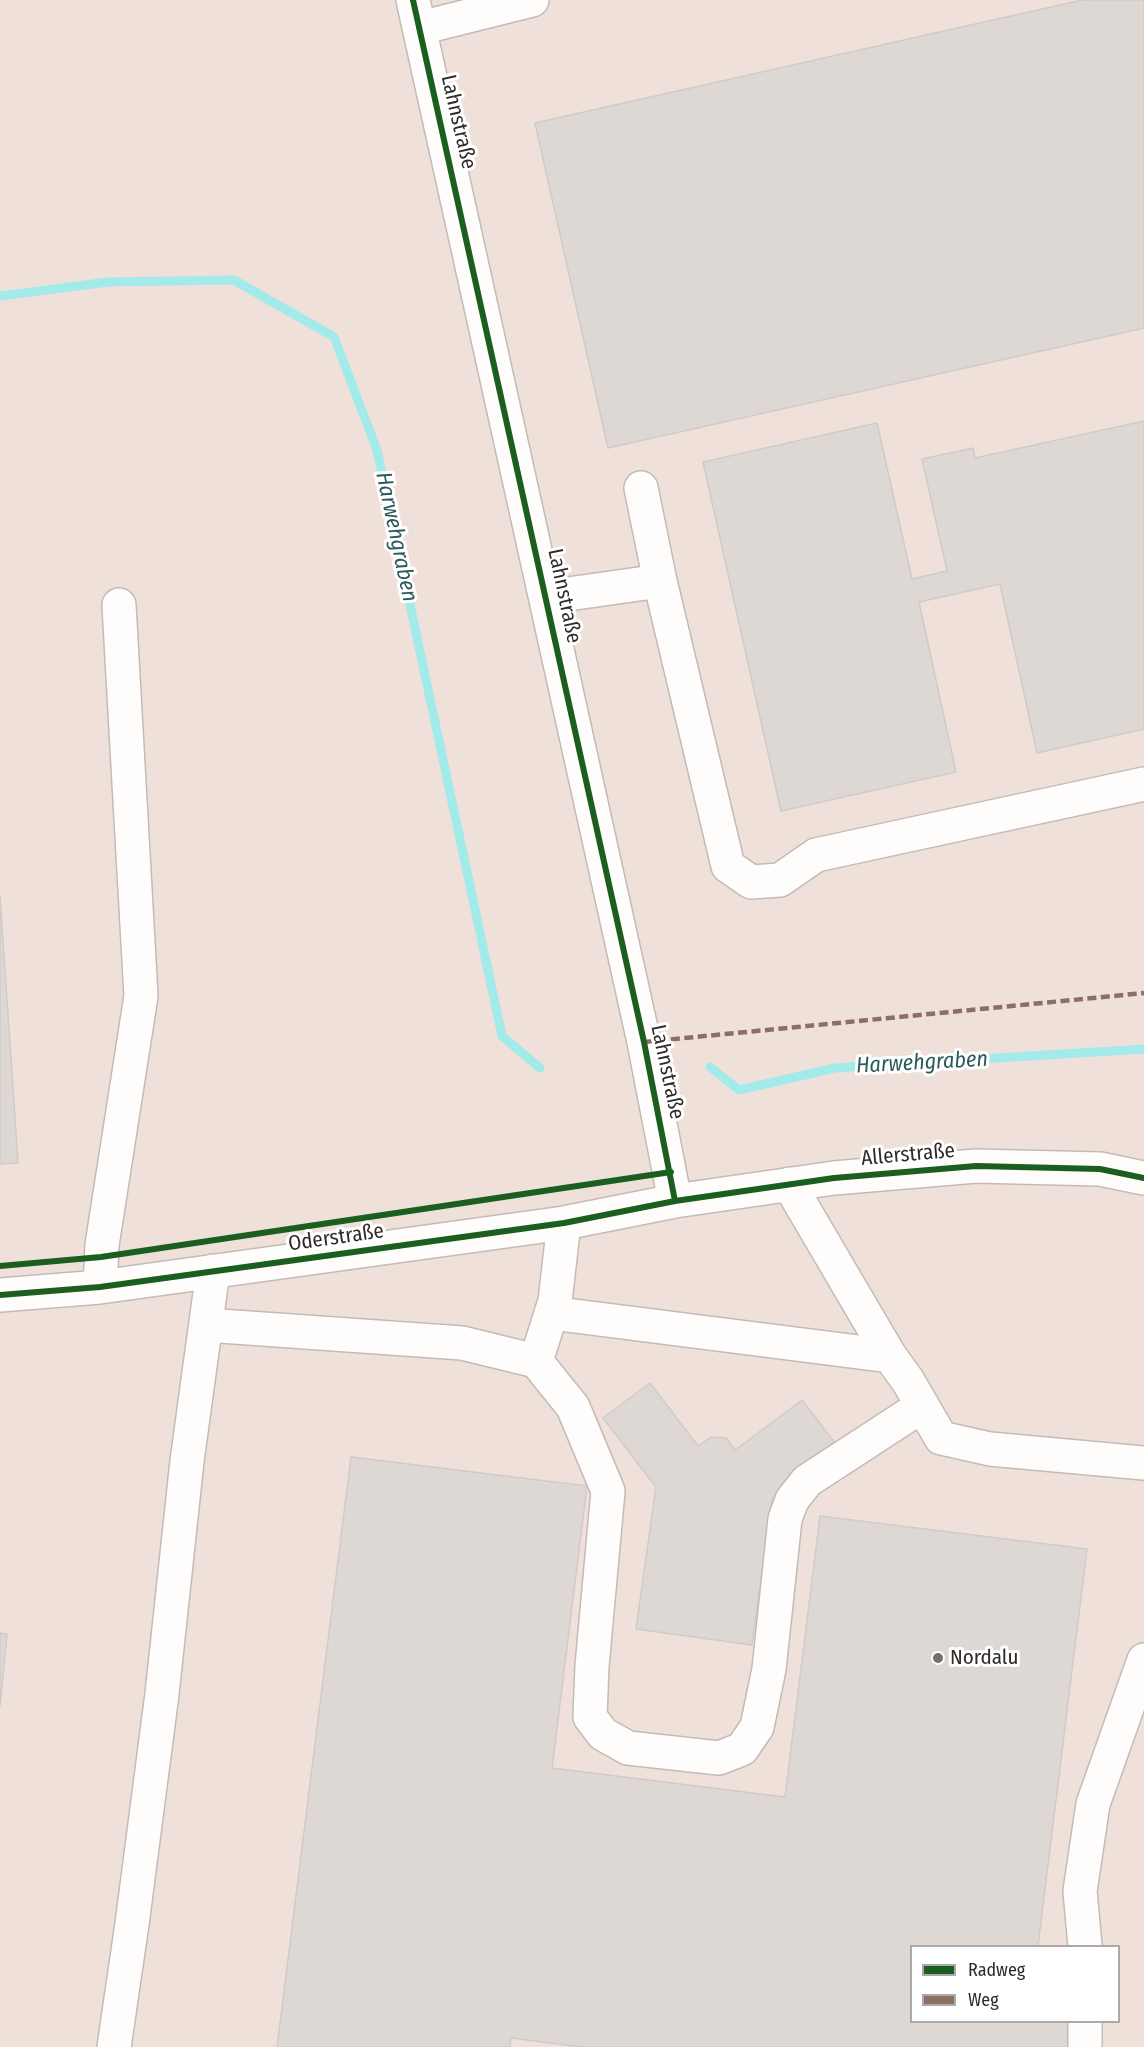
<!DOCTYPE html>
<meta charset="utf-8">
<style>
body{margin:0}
#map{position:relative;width:1144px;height:2047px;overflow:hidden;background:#f7efeb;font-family:"Fira Sans Condensed",sans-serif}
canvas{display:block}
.legend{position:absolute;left:910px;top:1945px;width:210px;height:78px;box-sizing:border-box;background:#fff;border:2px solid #acaaa9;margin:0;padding:8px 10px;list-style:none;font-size:18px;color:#302a28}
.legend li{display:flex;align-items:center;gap:12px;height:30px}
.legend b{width:30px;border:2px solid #acaaa9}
</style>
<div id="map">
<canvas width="1144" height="2047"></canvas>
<ul class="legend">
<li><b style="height:8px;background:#1b5e20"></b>Radweg</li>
<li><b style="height:8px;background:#8d6e63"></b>Weg</li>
</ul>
</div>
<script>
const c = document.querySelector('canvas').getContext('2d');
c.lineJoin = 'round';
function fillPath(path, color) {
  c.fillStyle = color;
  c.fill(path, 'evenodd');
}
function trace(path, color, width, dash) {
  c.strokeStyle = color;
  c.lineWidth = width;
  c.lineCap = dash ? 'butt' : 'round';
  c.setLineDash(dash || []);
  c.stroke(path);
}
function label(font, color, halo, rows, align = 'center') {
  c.font = font + ' "Fira Sans Condensed",sans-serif';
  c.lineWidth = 6;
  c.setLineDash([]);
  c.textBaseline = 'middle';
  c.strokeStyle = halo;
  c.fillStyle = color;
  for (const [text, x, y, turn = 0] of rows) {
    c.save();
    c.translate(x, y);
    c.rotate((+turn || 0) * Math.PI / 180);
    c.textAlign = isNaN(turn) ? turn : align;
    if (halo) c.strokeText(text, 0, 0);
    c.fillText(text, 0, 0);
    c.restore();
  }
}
fillPath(new Path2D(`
 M0 0H1144V2047H0ZM912 1946H1118V2022H912Z`), '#f0e0da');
trace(new Path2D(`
 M0 296 108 282 234 280 334 337 377 450 502 1036 540 1068
 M710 1067 739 1090 835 1068 1144 1049`), '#a3eaea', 9);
const building = new Path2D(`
 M1082 0H1144V328L608 448 535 123Z
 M1144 421V729L1037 753 1000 584 919 602 956 772 781 811 703 462 877 423 912 579 947 571 922 459 973 448 975 458Z
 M0 896 18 1163 0 1164Z
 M650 1383 698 1446 711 1437 726 1438 735 1450 802 1400 839 1448 772 1499 752 1645 636 1629 656 1487 603 1418Z
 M351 1457 587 1486 552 1768 785 1797 820 1516 1087 1549 1038 1946H912V2022H1072L1069 2047H581L511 2038 510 2047H277Z
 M0 1633 7 1634 0 1706Z`);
fillPath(building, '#ded8d5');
trace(building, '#d1cbc8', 1.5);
const minor = new Path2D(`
 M413 0 644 1042 675 1201
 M420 28 532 0
 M641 488 660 581 728 866 751 882 780 880 816 855 1144 784
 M547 597 660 581
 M789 1184 890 1356 908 1381 941 1438 990 1449 1144 1463
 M100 1287 102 1245 141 996 119 605
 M0 1295 100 1287 564 1223 675 1201 834 1178 976 1166 1100 1169 1144 1178
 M551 1313 890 1356
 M206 1325 462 1343 536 1361 573 1407 608 1491 592 1666 590 1717 603 1734 628 1748 719 1758 742 1749 757 1727 769 1669 785 1519 792 1500 807 1481 922 1406
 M536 1361 555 1301 564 1223
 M1085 1946 1080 1891 1093 1804 1144 1660
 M114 2047 132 1924 162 1694 187 1461 213 1271
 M1085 2047V2022`);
trace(minor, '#c2bbb8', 36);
trace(minor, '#fefdfc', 33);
trace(new Path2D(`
 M644 1042 1144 993`), '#8d6e63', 4.5, [9, 4.5]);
trace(new Path2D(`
 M413 0 644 1042 675 1201
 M0 1266 101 1257 671 1172
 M0 1295 100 1287 564 1223 675 1201 834 1178 976 1166 1100 1169 1144 1178`), '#1b5e20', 6);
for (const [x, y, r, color] of [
 [938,1658,6,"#766f6c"]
]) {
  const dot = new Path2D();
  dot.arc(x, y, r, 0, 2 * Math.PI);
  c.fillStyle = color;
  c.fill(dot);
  trace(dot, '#fff', 2);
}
label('21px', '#302a28', '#fff', [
 ["Lahnstraße",458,122,77],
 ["Lahnstraße",564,596,78],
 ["Lahnstraße",667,1072,78],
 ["Allerstraße",908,1155,-5],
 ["Oderstraße",336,1238,-8]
]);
label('21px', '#302a28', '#fff', [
 ["Nordalu",950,1658]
], 'left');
label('italic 22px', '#2b5a5b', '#fff', [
 ["Harwehgraben",396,537,78],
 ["Harwehgraben",922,1063,-3]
]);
</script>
